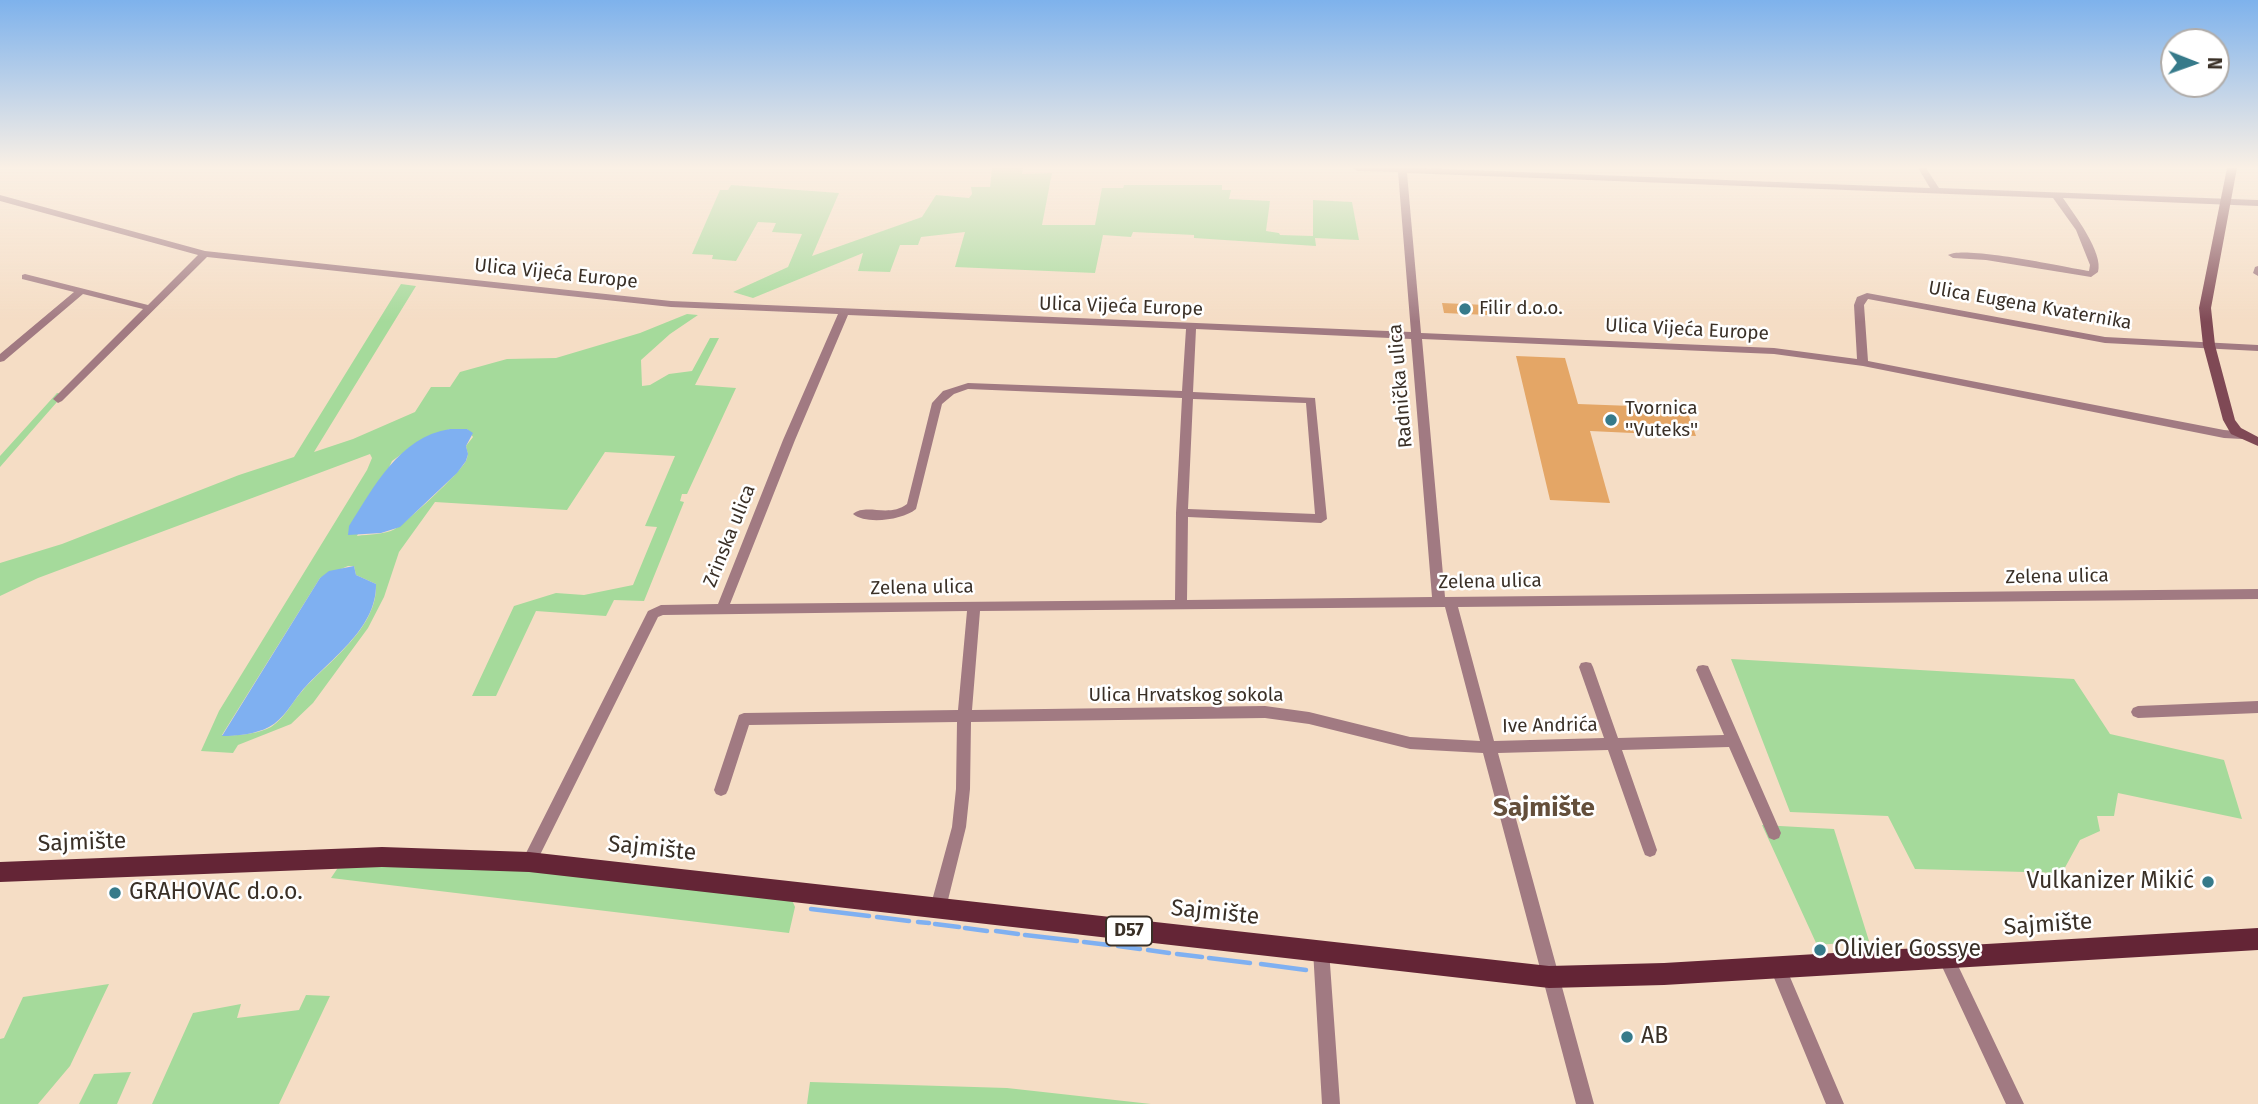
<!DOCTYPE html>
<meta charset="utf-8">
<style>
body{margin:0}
#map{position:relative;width:2258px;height:1104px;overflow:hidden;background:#f5ddc5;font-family:"Fira Sans",sans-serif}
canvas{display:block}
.north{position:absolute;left:2160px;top:28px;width:70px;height:70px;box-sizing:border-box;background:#fff;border:2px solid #b0aca9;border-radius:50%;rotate:91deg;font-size:19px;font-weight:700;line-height:28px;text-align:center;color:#3a3027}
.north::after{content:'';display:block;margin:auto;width:24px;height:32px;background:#367a8a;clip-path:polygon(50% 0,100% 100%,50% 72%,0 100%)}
</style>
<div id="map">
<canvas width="2258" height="1104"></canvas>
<div class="north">N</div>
</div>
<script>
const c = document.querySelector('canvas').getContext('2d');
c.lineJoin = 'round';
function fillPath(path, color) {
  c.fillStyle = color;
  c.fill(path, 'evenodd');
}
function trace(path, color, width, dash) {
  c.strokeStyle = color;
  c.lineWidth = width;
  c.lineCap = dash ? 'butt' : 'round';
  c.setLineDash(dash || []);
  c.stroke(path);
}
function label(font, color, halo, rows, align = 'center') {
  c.font = font + ' "Fira Sans",sans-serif';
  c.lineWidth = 5;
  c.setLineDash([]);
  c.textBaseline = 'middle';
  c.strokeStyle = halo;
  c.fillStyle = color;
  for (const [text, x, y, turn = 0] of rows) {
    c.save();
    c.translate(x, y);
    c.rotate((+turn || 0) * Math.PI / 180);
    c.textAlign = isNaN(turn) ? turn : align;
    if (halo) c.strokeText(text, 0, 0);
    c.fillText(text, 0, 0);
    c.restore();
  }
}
fillPath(new Path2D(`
 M992 168H1023L1022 174 1052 173 1042 225H1095L1102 188H1123L1124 185H1222V190H1231L1229 199 1270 201 1266 231 1279 233 1280 235 1313 236V200L1352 202 1359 240 1315 238 1316 246 1194 238V235L1133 232 1131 237 1103 235 1095 273 955 267 965 232 921 237 918 245H900L890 272 858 271 863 253 753 298 733 292 788 267 802 234 772 232 776 223 758 222 736 261 712 259 713 255 692 254 720 190H728L731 185 839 193 812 256 922 217 936 195 969 198 972 194 971 187H990Z
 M401 284 416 286 314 452 353 439 415 412 431 387H450L460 372 507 359 556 358 640 333 687 314 698 315 670 334 641 360 642 386 650 385 669 374 692 371 710 338H719L695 385 736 388 687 494H682L680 501 684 502 644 601 614 600 606 616 536 611 496 696H472L514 606 556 593 584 595 633 585 657 527 645 526 675 456 605 452 567 510 435 502 399 552 384 597 368 628 313 703 291 724 238 745 233 753 201 751 219 711 367 470 372 458 370 454 38 578 0 596V563L62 544 239 475 294 457ZM450 429H467L473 437 466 446C467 451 469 455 466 461 459 474 407 522 395 529 384 535 369 534 357 536L392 461 418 442ZM348 566H354L356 575 376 584C378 628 329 661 303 690 292 702 285 718 271 727 258 734 237 736 222 735L320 578Z
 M57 393 64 394 0 467V456Z
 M1731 659 2074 679 2110 734 2224 760 2242 819 2118 793 2114 816H2097L2100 831 2080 840 2062 873 1915 869 1888 816 1790 812Z
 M1762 825 1834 829 1869 941 1817 945Z
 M339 866 497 867 792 900 795 907 789 933 331 878Z
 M109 984 70 1066 38 1104H0V1039L4 1038 23 997Z
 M306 995 330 996 279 1104H152L193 1013 241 1004 237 1018 299 1010Z
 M131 1072 117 1104H79L94 1074Z
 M810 1082 1007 1088 1151 1104H807Z`), '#a5da9b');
fillPath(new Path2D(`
 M450 429H467L473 433 466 446 468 454 466 461 457 473 400 527 381 533 348 535 349 526C374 487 399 437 450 429Z
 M354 566 356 575 376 584C377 630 327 661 301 692 291 704 284 719 269 727 256 734 237 736 222 736L320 578 329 571Z`), '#7fb0f1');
trace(new Path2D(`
 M811 909 869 916
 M877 917 909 921
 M918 922 929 923
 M935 924 959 927
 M965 928 987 931
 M996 931 1018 934
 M1025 935 1077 941
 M1084 942 1109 945
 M1118 946 1140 949
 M1148 950 1169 953
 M1177 954 1202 957
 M1209 958 1250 963
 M1261 964 1306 970`), '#7fb0f1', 4.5);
fillPath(new Path2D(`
 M1442 303 1486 305 1488 315 1444 313Z
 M1516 356 1565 358 1578 404 1686 408 1696 436 1590 431 1610 503 1550 500Z`), '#e4a666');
fillPath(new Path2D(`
 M1353 168H1420L1930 188 1918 168H1926L1939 188 2258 200V206L2063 198C2074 214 2104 253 2098 272L2091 277 1986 260 1953 258 1948 255C1963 245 2065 267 2089 271L2090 265 2076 230 2053 198 1407 173 1421 333 1774 348 1857 359 1854 305 1857 297 1867 293 2105 337 2258 345V351L2105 343 1868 299 1864 305 1868 361 2224 430 2246 432 2248 435 2242 439 2224 438 1863 366 1774 354 1422 339 1445 597 2258 589V599L1458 607 1494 741 1604 738 1579 667 1581 663 1586 662 1591 663 1593 667 1618 738 1724 735 1696 670 1698 666 1703 665 1708 666 1781 833 1779 838 1774 840 1769 838 1729 747 1622 750 1657 850 1655 855 1650 857 1645 855 1643 850 1608 750 1498 753 1594 1104H1576L1483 753 1410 749 1309 724 1265 718 971 722 970 789 966 827 946 908 943 913 938 915 933 913 930 908 952 827 956 789 957 722 749 725 728 790 726 794 721 796 716 794 714 790 739 715 744 713 958 710 967 611 663 615 658 617 534 867 529 869 524 867 521 862 524 857 648 611 661 605 718 604 783 440 838 314 671 307 207 257 62 401 58 403 53 399 143 309 83 294 4 361 0 362V354L74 292 22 279V275L25 274 148 305 198 255 0 201V195L205 251 671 301 1411 332 1398 172 1357 171ZM848 315 1186 329 1182 391 968 383 943 391 932 403 907 504C889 518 866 503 853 514 866 525 903 520 916 509L942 404 954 394 968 389 1182 398 1176 513 1175 600 730 604 795 440ZM1196 329 1411 339 1432 597 1187 600 1188 517 1321 523 1327 519 1315 398 1193 392ZM1193 399 1306 403 1315 514 1188 509ZM1445 607 1480 741 1410 737 1309 712 1265 706 972 710 980 611Z
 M2258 266V276L2253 273 2255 267Z
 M2258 701V713L2138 718 2133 716 2131 712 2133 708 2138 706Z
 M1321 942 1327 945 1329 950 1340 1104H1322L1313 950 1315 945Z
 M1946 950 1952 953 2024 1104H2006L1938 958 1940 953Z
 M1778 960 1784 963 1844 1104H1826L1770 968 1772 963Z`), '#a17a82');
fillPath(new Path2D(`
 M2227 168H2237L2211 308 2215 345 2235 420 2241 428 2258 437V446L2231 434 2223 420 2203 345 2199 308Z`), '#7f4955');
fillPath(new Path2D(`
 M382 847 529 852 1549 966 1664 963 2258 928V950L1664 985 1549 988 529 872 382 867 0 882V862Z`), '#642536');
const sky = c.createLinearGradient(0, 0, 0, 322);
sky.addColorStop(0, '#7eb2ec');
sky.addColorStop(0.52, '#faf0e5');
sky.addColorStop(1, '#faf0e500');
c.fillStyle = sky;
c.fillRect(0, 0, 2258, 322);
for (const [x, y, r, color] of [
 [1465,309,7,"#367a8a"],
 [1611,420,7,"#367a8a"],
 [2208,882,7,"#367a8a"],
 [115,893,7,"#367a8a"],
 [1820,950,7,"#367a8a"],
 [1627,1037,7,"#367a8a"]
]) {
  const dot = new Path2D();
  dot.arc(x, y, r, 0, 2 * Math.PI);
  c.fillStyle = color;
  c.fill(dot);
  trace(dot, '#fff', 2.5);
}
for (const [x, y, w] of [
 [1129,931,46]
]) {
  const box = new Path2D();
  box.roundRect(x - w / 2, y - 14.5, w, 29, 5);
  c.fillStyle = '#fff';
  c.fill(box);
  trace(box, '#3a3027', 2);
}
label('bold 18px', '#3a3027', null, [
 ["D57",1129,931]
]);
label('19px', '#3a3027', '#fff', [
 ["Ulica Vijeća Europe",556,274,6],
 ["Ulica Eugena Kvaternika",2030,306,10],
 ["Ulica Vijeća Europe",1121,307,2],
 ["Ulica Vijeća Europe",1687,330,3],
 ["Radnička ulica",1401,386,-95],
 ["Zrinska ulica",730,536,-68],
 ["Zelena ulica",2057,577,-1],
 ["Zelena ulica",1490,582,-1],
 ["Zelena ulica",922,588,-1],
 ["Ulica Hrvatskog sokola",1186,696],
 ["Ive Andrića",1550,726,-1]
]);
label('19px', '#3a3027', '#fff', [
 ["Filir d.o.o.",1479,309],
 ["Tvornica",1625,409],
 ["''Vuteks''",1625,431]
], 'left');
label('23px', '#3a3027', '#fff', [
 ["Sajmište",82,843,-2],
 ["Sajmište",652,849,6],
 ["Sajmište",1215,913,6],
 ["Sajmište",2048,925,-4]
]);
label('23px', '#3a3027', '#fff', [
 ["Vulkanizer Mikić",2194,882,"right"],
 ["GRAHOVAC d.o.o.",129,893],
 ["Olivier Gossye",1834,950],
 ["AB",1641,1037]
], 'left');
label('bold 26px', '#644f3b', '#fff', [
 ["Sajmište",1544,809]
]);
</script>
